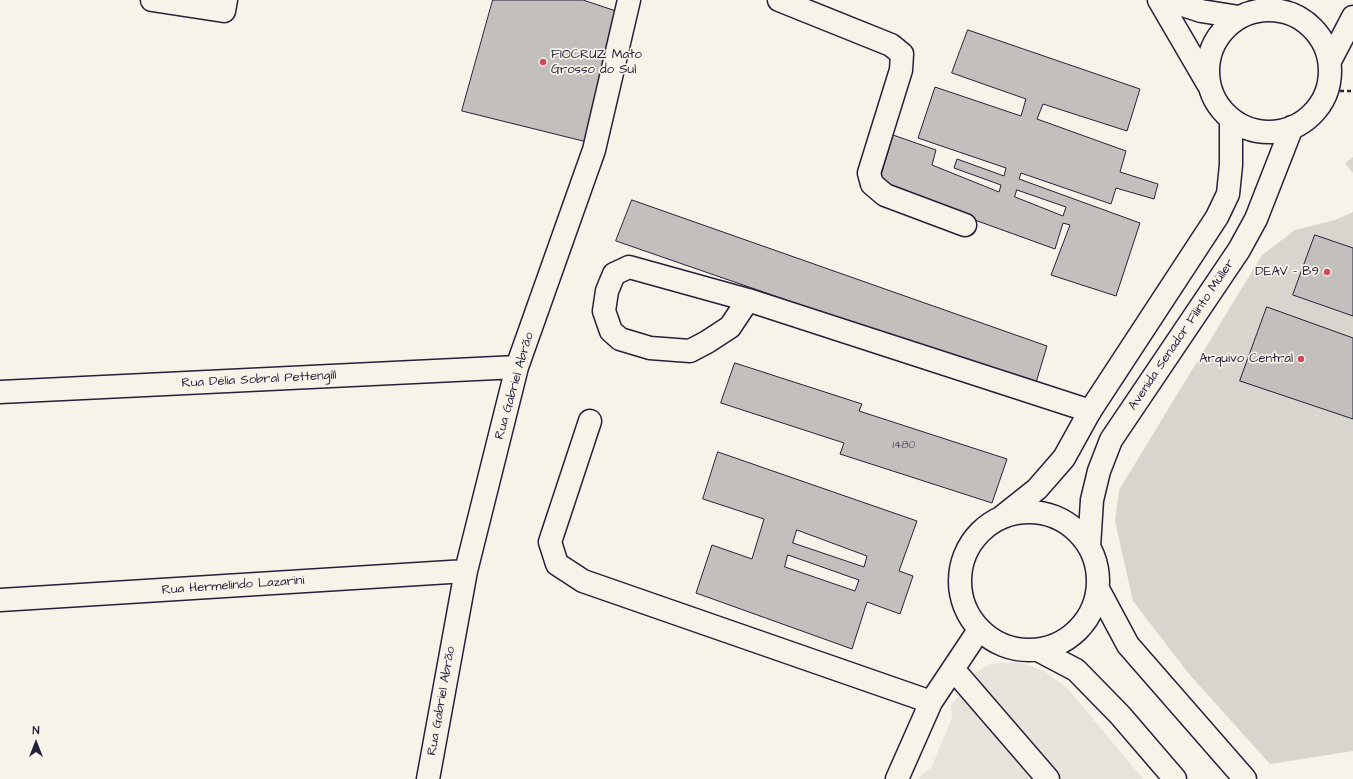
<!DOCTYPE html>
<meta charset="utf-8">
<style>
body{margin:0}
#map{position:relative;width:1353px;height:779px;overflow:hidden;background:#f7f3e8;font-family:"Architects Daughter",sans-serif}
canvas{display:block}
.north{position:absolute;left:16px;top:723px;width:40px;height:40px;-webkit-text-stroke:3px #f7f3e8;paint-order:stroke;rotate:0deg;font-size:11px;font-weight:700;line-height:16px;text-align:center;color:#22223b}
.north::after{content:'';display:block;margin:auto;width:14px;height:18px;background:#22223b;clip-path:polygon(50% 0,100% 100%,50% 72%,0 100%)}
</style>
<div id="map">
<canvas width="1353" height="779"></canvas>
<div class="north">N</div>
</div>
<script>
const c = document.querySelector('canvas').getContext('2d');
c.lineJoin = 'round';
function fillPath(path, color) {
  c.fillStyle = color;
  c.fill(path, 'evenodd');
}
function trace(path, color, width, dash) {
  c.strokeStyle = color;
  c.lineWidth = width;
  c.lineCap = dash ? 'butt' : 'round';
  c.setLineDash(dash || []);
  c.stroke(path);
}
function label(font, color, halo, rows, align = 'center') {
  c.font = font + ' "Architects Daughter",sans-serif';
  c.lineWidth = 3.5;
  c.setLineDash([]);
  c.textBaseline = 'middle';
  c.strokeStyle = halo;
  c.fillStyle = color;
  for (const [text, x, y, turn = 0] of rows) {
    c.save();
    c.translate(x, y);
    c.rotate((+turn || 0) * Math.PI / 180);
    c.textAlign = isNaN(turn) ? turn : align;
    if (halo) c.strokeText(text, 0, 0);
    c.fillText(text, 0, 0);
    c.restore();
  }
}
fillPath(new Path2D(`
 M1019 662 1044 671 1067 688 1143 779H919L922 774 931 768 952 718 951 706 975 673 990 664Z`), '#e7e3db');
fillPath(new Path2D(`
 M1353 157V173L1345 163Z
 M1353 212V751L1270 764 1189 674 1133 601 1115 521 1119 490 1262 255 1295 230 1335 220Z`), '#d8d5cf');
const building = new Path2D(`
 M493 0H583L622 13 591 143 462 111Z
 M968 30 1140 89 1127 131 1043 104 1037 119 1126 151 1120 172 1158 184 1154 199 1116 188 1111 204 1021 173 1019 179 1140 223 1116 296 1051 275 1070 225 1063 223 1055 249 878 185 893 135 936 150 932 165 999 192 1001 185 954 168 957 159 1004 176 1006 168 918 138 935 87 1021 116 1026 99 952 73ZM1017 190 1066 207 1063 216 1015 197Z
 M632 200 1047 346 1035 386 616 241Z
 M1315 235 1353 248V316L1293 295Z
 M1267 307 1353 338V419L1240 381Z
 M735 363 862 404 859 411 1007 459 992 503 840 454 844 443 721 403Z
 M718 452 917 521 899 571 913 576 900 614 867 602 852 649 696 593 712 545 752 559 764 519 703 499ZM797 530 867 556 864 567 793 543ZM788 555 859 580 855 591 785 567Z`);
fillPath(building, '#c2bfbd');
trace(building, '#22223b', 1);
const minor = new Path2D(`
 M152 0 224 11 226 0
 M779 0 891 45 902 54 901 70 869 173 872 184 885 195 965 225
 M748 300 730 327 707 342 690 351 650 348 620 339 611 331 604 311 607 291 614 274 629 267 748 300 1090 411
 M0 392 517 367
 M590 421 550 542 557 564 583 581 931 702
 M0 600 466 571
 M953 669 1048 779
 M428 779 466 571 517 367 594 150 629 0
 M897 779 931 702 979 630`);
const major = new Path2D(`
 M1159 0 1208 84
 M1168 0 1201 11 1239 17
 M1208 71a61 61 0 1 1 122 0a61 61 0 1 1-122 0Z
 M1330 61 1353 17
 M960 581a69 69 0 1 1 138 0a69 69 0 1 1-138 0Z
 M1003 516 1037 489 1064 458 1090 411 1217 217 1228 194 1231 165V120
 M1089 547 1092 500 1099 471 1111 440 1239 250 1256 219 1292 127
 M1098 589 1128 645 1245 779
 M1038 650 1076 670 1120 715 1175 779`);
trace(minor, '#22223b', 25);
trace(major, '#22223b', 25);
trace(new Path2D(`
 M1326 91H1352L1353 90`), '#22223b', 2.5, [4, 3]);
trace(minor, '#f7f3e8', 22);
trace(major, '#f7f3e8', 22);
for (const [x, y, r, color] of [
 [543,62,4,"#d1495b"],
 [1327,272,4,"#d1495b"],
 [1301,359,4,"#d1495b"]
]) {
  const dot = new Path2D();
  dot.arc(x, y, r, 0, 2 * Math.PI);
  c.fillStyle = color;
  c.fill(dot);
  trace(dot, '#f7f3e8', 1.5);
}
label('11px', '#4a495c', null, [
 ["1480",904,446]
]);
label('13px', '#22223b', '#f7f3e8', [
 ["FIOCRUZ Mato",551,55,"left"],
 ["Grosso do Sul",551,70,"left"],
 ["DEAV - B9",1319,272],
 ["Arquivo Central",1293,359]
], 'right');
label('13px', '#22223b', '#f7f3e8', [
 ["Avenida Senador Filinto Müller",1182,335,-56],
 ["Rua Délia Sobral Pettengill",259,380,-3],
 ["Rua Gabriel Abrão",515,386,-74],
 ["Rua Hermelindo Lazarini",233,586,-4],
 ["Rua Gabriel Abrão",442,701,-80]
]);
</script>
